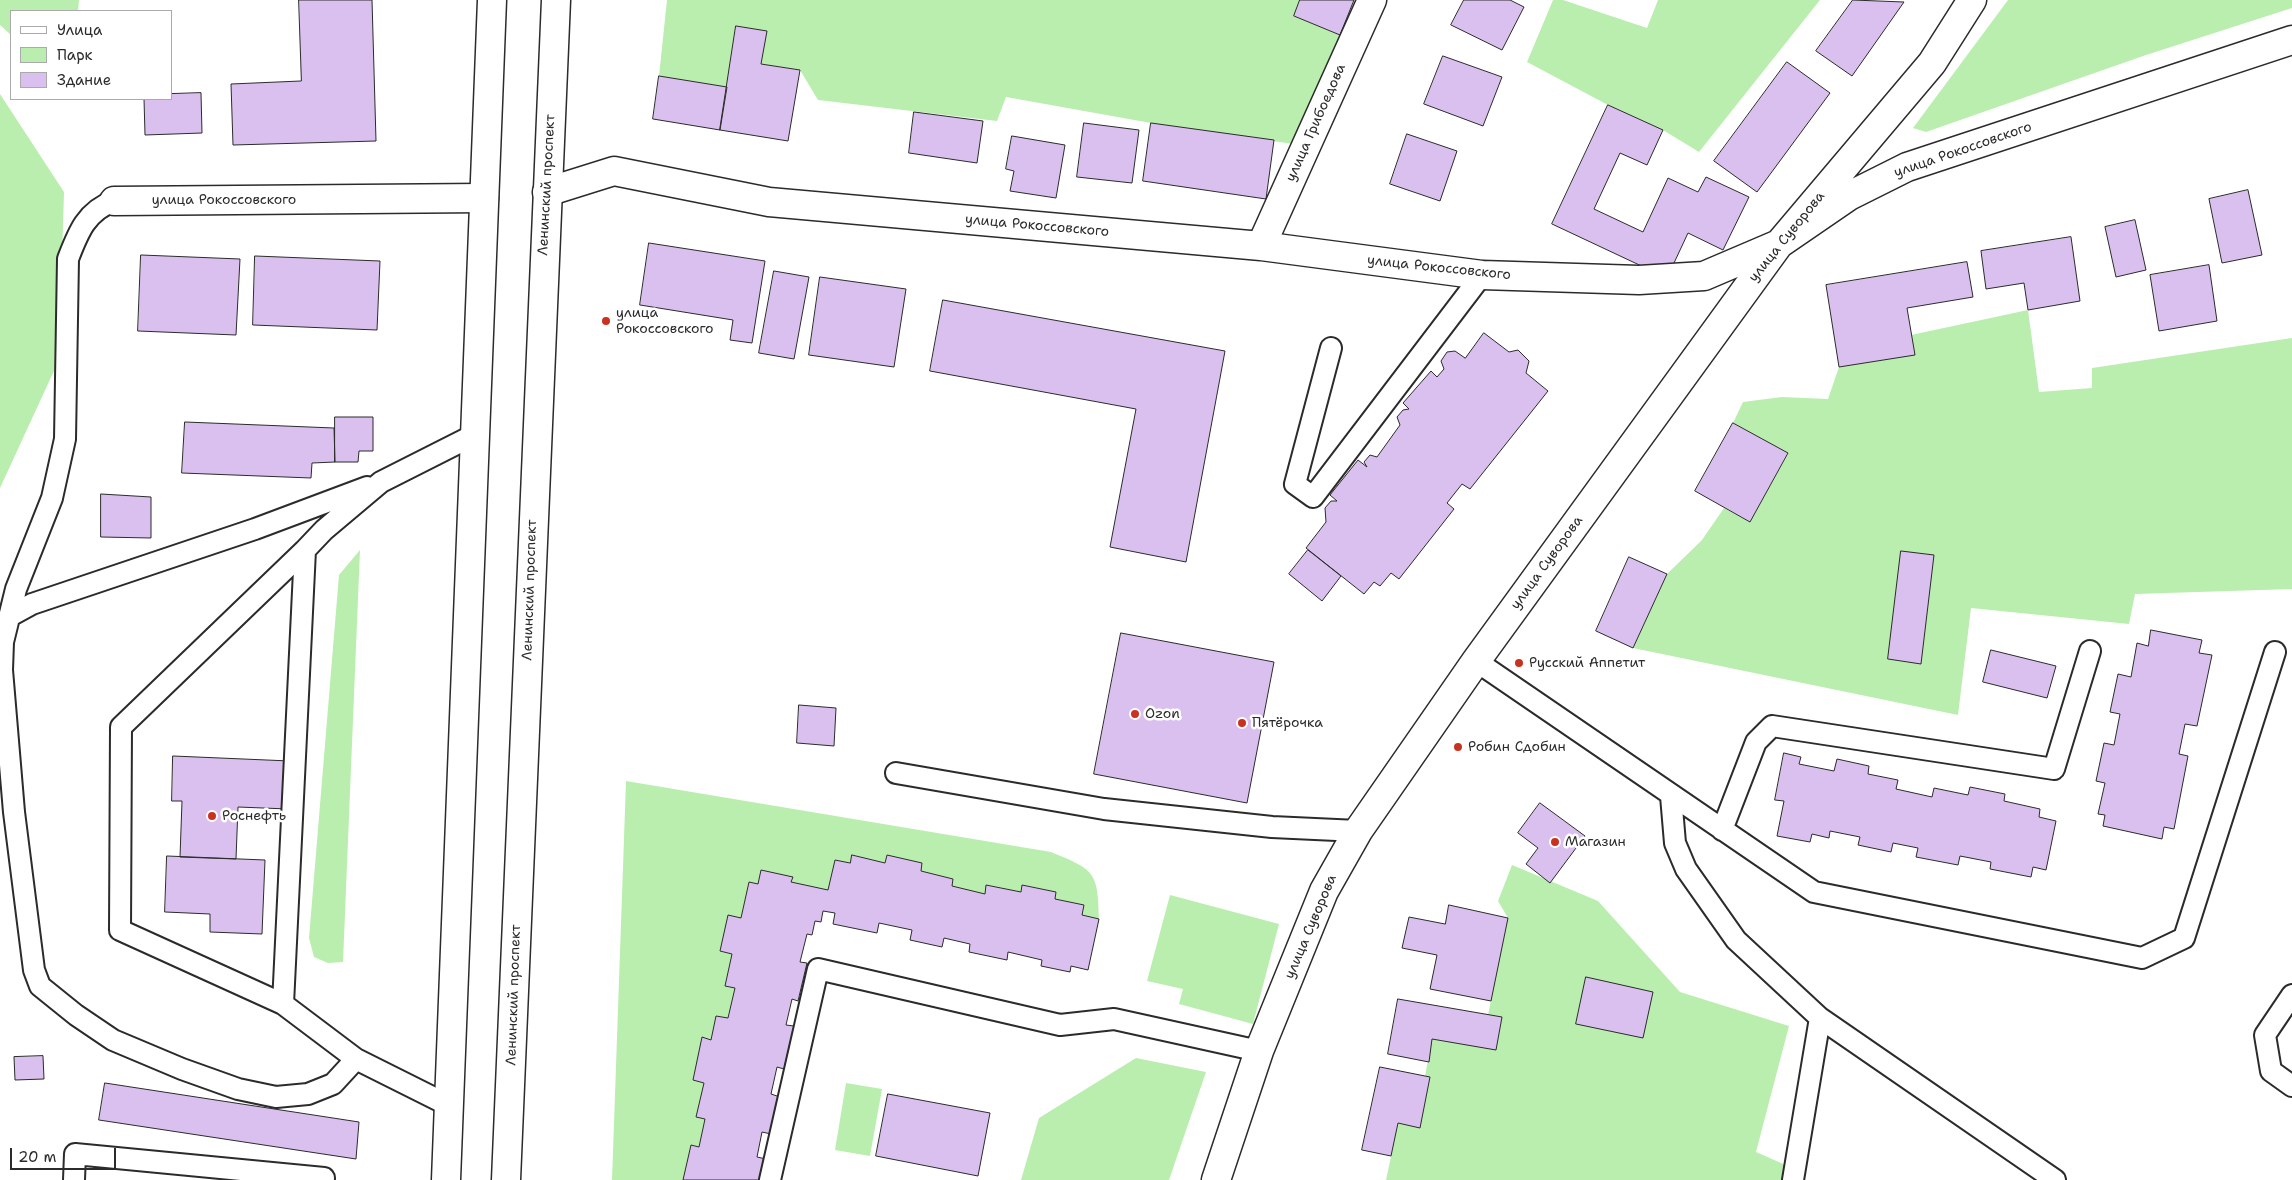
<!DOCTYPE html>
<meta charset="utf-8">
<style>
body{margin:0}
#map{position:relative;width:2292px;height:1180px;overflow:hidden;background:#fff;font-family:"Shantell Sans",sans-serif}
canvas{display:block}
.legend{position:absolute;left:10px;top:10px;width:162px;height:90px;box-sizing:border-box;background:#fff;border:1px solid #aaa;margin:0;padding:6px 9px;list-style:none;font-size:15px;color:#2b2b2b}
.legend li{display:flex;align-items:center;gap:10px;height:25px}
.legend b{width:25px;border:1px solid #aaa}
.scale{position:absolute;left:10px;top:1148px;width:106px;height:22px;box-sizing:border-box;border:2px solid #2b2b2b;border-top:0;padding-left:6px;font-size:15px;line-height:18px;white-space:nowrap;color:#2b2b2b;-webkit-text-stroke:4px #fff;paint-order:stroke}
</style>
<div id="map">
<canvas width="2292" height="1180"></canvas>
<ul class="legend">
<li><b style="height:6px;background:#fff"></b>Улица</li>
<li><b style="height:14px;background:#baeeae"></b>Парк</li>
<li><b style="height:14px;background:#dac0ef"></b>Здание</li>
</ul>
<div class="scale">20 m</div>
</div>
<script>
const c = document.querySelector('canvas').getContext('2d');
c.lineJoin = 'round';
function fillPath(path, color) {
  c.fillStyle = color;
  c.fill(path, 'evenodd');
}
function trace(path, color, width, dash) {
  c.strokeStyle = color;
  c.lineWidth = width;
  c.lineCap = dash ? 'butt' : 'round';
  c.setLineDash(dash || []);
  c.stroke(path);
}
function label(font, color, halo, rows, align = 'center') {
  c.font = font + ' "Shantell Sans",sans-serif';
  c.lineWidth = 5;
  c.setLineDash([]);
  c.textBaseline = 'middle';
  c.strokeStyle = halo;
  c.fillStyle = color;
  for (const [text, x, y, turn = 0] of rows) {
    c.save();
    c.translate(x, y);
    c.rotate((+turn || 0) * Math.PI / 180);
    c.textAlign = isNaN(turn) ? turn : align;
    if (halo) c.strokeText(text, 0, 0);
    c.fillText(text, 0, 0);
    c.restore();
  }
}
fillPath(new Path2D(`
 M0 0H79L78 11H11V35L0 25Z
 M667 0H1300L1294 16 1340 35 1293 144 1151 123 1006 97 997 121 818 100 800 70 761 64 766 31 736 26 727 87 659 76Z
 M1553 0H1563L1647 28 1658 0H1820L1699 152 1663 130 1608 105 1527 62Z
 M2008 0H2292V8L2146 55 1926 132 1913 128Z
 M0 94 64 192 59 360 0 488Z
 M2028 310 2039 392 2092 388V368L2292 338V589L2135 594 2129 624 1971 608 1958 715 1633 648 1667 574 1702 540 1724 508 1750 522 1788 454 1733 423 1743 402 1782 397 1828 399 1839 367 1911 335Z
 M360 550 343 962 328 963 314 957 309 938 339 575Z
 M626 781 1051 852C1095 870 1098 872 1099 919L1082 915 1084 905 1055 899 1056 892 1023 885 1021 892 987 885 985 894 952 886 953 879 921 871 922 863 887 855 885 863 853 855 850 863 835 860 828 890 791 882 792 878 761 870 758 884 749 882 741 918 728 916 720 951 732 954 725 986 735 988 728 1018 717 1016 711 1040 703 1037 693 1080 704 1083 696 1117 705 1119 699 1147 683 1180H612Z
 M1512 865 1598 901 1680 992 1789 1026 1756 1152 1790 1167 1787 1180H1386L1398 1123 1420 1127 1430 1078 1425 1076 1432 1039 1496 1049 1502 1018 1488 1015 1508 918 1498 901Z
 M1170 895 1279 924 1253 1024 1179 1004 1183 989 1147 981Z
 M1136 1058 1206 1072 1169 1180H1021L1039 1118Z
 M846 1083 882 1089 870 1156 835 1150Z`), '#baeeae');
const building = new Path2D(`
 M299 0H372L376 141 233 145 231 84 301 81Z
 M1300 0H1354L1340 35 1294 16Z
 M1464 0H1510L1524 7 1502 50 1451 25Z
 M1853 0 1904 2 1852 76 1816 51Z
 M736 26 767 31 761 64 800 70 788 141 720 130Z
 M1443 56 1502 77 1483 126 1424 104Z
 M1787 62 1830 93 1757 192 1714 161Z
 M659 76 727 87 720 130 653 119Z
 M201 93 202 133 145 135 144 99H171V94Z
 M1608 105 1663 130 1647 165 1620 153 1594 209 1643 232 1668 178 1698 192 1706 177 1749 197 1723 250 1688 233 1667 278 1552 224Z
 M914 112 983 121 977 163 909 153Z
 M1084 123 1139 130 1132 183 1077 177Z
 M1151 123 1274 140 1266 199 1143 181Z
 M1407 134 1457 151 1440 201 1390 184Z
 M1012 136 1065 145 1056 198 1010 191 1014 171 1006 169Z
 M2248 190 2262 255 2222 263 2209 199Z
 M2135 220 2146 270 2116 277 2105 227Z
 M2071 237 2080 301 2028 310 2024 283 1986 289 1981 251Z
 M649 243 765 261 752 343 730 340 733 320 640 305Z
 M141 255 240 259 236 335 138 331Z
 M255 256 380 261 377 330 253 325Z
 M1967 262 1973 297 1907 308 1915 355 1839 367 1826 285Z
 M2209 265 2217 321 2159 331 2150 275Z
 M774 271 809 277 794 359 759 353Z
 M820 277 906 289 894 367 809 355Z
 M943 300 1225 351 1186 562 1110 547 1136 409 930 371Z
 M1484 333 1509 352 1518 350 1529 361 1526 373 1548 391 1470 489 1462 484 1447 503 1454 509 1399 579 1391 573 1380 586 1374 582 1364 594 1306 548 1326 522 1325 508 1331 501H1337L1330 495 1358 460 1367 467 1364 462 1370 455 1377 457 1400 425 1397 417 1403 410 1409 409 1403 403 1431 371 1437 377 1444 369 1441 361 1447 352 1455 351 1465 358Z
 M335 417H373V451H359L358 462H335Z
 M185 422 334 428 335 462 312 463 311 478 182 473Z
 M1733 423 1788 453 1750 522 1695 491Z
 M101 494 151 497V538L101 537Z
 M1308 550 1341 576 1322 601 1289 574Z
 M1901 551 1934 555 1921 664 1888 659Z
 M1629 557 1667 574 1633 648 1596 631Z
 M2151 630 2202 640 2199 653 2212 655 2197 726 2185 724 2179 754 2188 756 2174 829 2164 827 2162 839 2103 826 2105 815 2098 814 2105 783 2096 781 2104 743 2114 745 2120 714 2110 712 2118 674 2131 677 2137 643 2148 646Z
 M1121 633 1274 662 1247 803 1094 774Z
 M1991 650 2056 666 2047 698 1983 682Z
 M799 705 836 708 834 746 797 743Z
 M1784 753 1801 757 1799 764 1834 771 1837 759 1869 766 1868 774 1898 780 1896 789 1932 797 1934 788 1968 795 1970 787 2005 794 2004 801 2040 809 2039 817 2056 821 2046 870 2033 867 2031 877 1990 869 1991 862 1960 856 1958 865 1916 857 1918 848 1893 843 1891 852 1858 845 1860 837 1830 831 1829 838 1812 834 1810 842 1777 836 1784 801 1775 800Z
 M173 756 290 761 288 809 238 807 236 859 180 857 182 801H172Z
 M1540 803 1585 836 1550 883 1526 864 1538 848 1518 833Z
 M852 855 885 863 887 855 922 863 921 871 953 879 952 886 985 894 986 885 1021 892 1022 885 1056 892 1055 899 1084 905 1082 915 1099 919 1088 970 1071 966 1070 972 1041 966 1042 960 1008 952 1007 960 969 952 970 944 944 938 942 947 910 940 912 930 879 923 877 933 833 924 835 913 823 911 821 922 815 921 812 935 807 934 800 962 807 963 798 1001 792 999 786 1025 794 1026 784 1069 777 1067 771 1094 780 1097 771 1134 762 1132 757 1157 766 1159 761 1180H683L691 1145 699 1147 705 1119 696 1117 704 1083 693 1080 702 1037 711 1040 716 1016 728 1018 735 988 725 986 732 954 720 951 728 915 741 918 749 882 758 884 761 870 793 877 791 882 828 890 835 860 850 863Z
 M167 856 265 860 262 934 210 932V914L165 912Z
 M1449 905 1508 918 1491 1001 1430 989 1437 955 1402 948 1409 917 1445 924Z
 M1586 977 1653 992 1643 1038 1576 1024Z
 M1398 999 1502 1017 1496 1050 1432 1039 1429 1062 1388 1054Z
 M43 1056 44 1079 15 1080 14 1057Z
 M1380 1067 1430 1077 1420 1128 1398 1123 1391 1156 1362 1150Z
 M105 1083 359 1122 356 1159 99 1120Z
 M888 1094 990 1113 978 1176 876 1156Z`);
fillPath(building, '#dac0ef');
trace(building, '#2b2b2b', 1);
const service = new Path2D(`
 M114 201C86 211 78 233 68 259L65 439 52 498 16 589 3 642 2 670 14 812 34 970 40 986 76 1015 113 1040 182 1069 238 1089 276 1097 308 1094 333 1084 356 1059
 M1331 348 1295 484 1313 497 1482 275
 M10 616 32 604 255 529 367 487
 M1476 661 1814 892 2142 958 2184 938 2275 652
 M896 773 1104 809 1272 827 1358 831
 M1671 796 1675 843 1686 869 1736 940 1820 1018 2055 1180
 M1722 830 1756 742 1772 726 2054 769 2090 651
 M2292 995 2265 1035 2271 1071 2292 1086
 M283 1004 120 930 121 727 305 550
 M450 1106 356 1059 283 1004 305 550 324 530 381 482 476 434
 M74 1180 75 1154 324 1178 323 1180
 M770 1180 818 969 1060 1025 1114 1019 1259 1051
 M1793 1180 1820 1018`);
const minor = new Path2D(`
 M547 192 614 171 769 202 1261 246 1482 275 1639 280 1704 276 1779 244 1849 196 1907 167 2292 40
 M114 201 484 198
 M1261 246 1372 0
 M1216 1180 1259 1051 1324 891 1358 831 1476 661 1779 244 1932 63 1972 0`);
const secondary = new Path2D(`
 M446 1180 492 0
 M506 1180 556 0`);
trace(service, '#2b2b2b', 24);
trace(minor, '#2b2b2b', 31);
trace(secondary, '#2b2b2b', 31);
trace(service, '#fff', 20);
trace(minor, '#fff', 28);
trace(secondary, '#fff', 28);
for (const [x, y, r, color] of [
 [606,321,5,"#c8321e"],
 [1519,663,5,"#c8321e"],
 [1135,714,5,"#c8321e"],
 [1242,723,5,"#c8321e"],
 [1458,747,5,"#c8321e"],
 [212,816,5,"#c8321e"],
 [1555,842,5,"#c8321e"]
]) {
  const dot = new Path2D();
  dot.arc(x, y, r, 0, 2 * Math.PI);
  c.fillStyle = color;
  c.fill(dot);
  trace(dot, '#fff', 2);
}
label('14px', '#2b2b2b', '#fff', [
 ["улица Грибоедова",1316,123,-66],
 ["улица Рокоссовского",1963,150,-19],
 ["Ленинский проспект",547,185,-87],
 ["улица Рокоссовского",224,200],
 ["улица Рокоссовского",1037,226,5],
 ["улица Суворова",1787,237,-51],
 ["улица Рокоссовского",1439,268,6],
 ["улица Суворова",1547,563,-54],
 ["Ленинский проспект",530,590,-88],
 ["улица Суворова",1311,927,-67],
 ["Ленинский проспект",514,995,-88]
]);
label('14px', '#2b2b2b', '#fff', [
 ["улица",616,313],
 ["Рокоссовского",616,329],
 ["Русский Аппетит",1529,663],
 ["Ozon",1145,714],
 ["Пятёрочка",1252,723],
 ["Робин Сдобин",1468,747],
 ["Роснефть",222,816],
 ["Магазин",1565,842]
], 'left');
</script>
